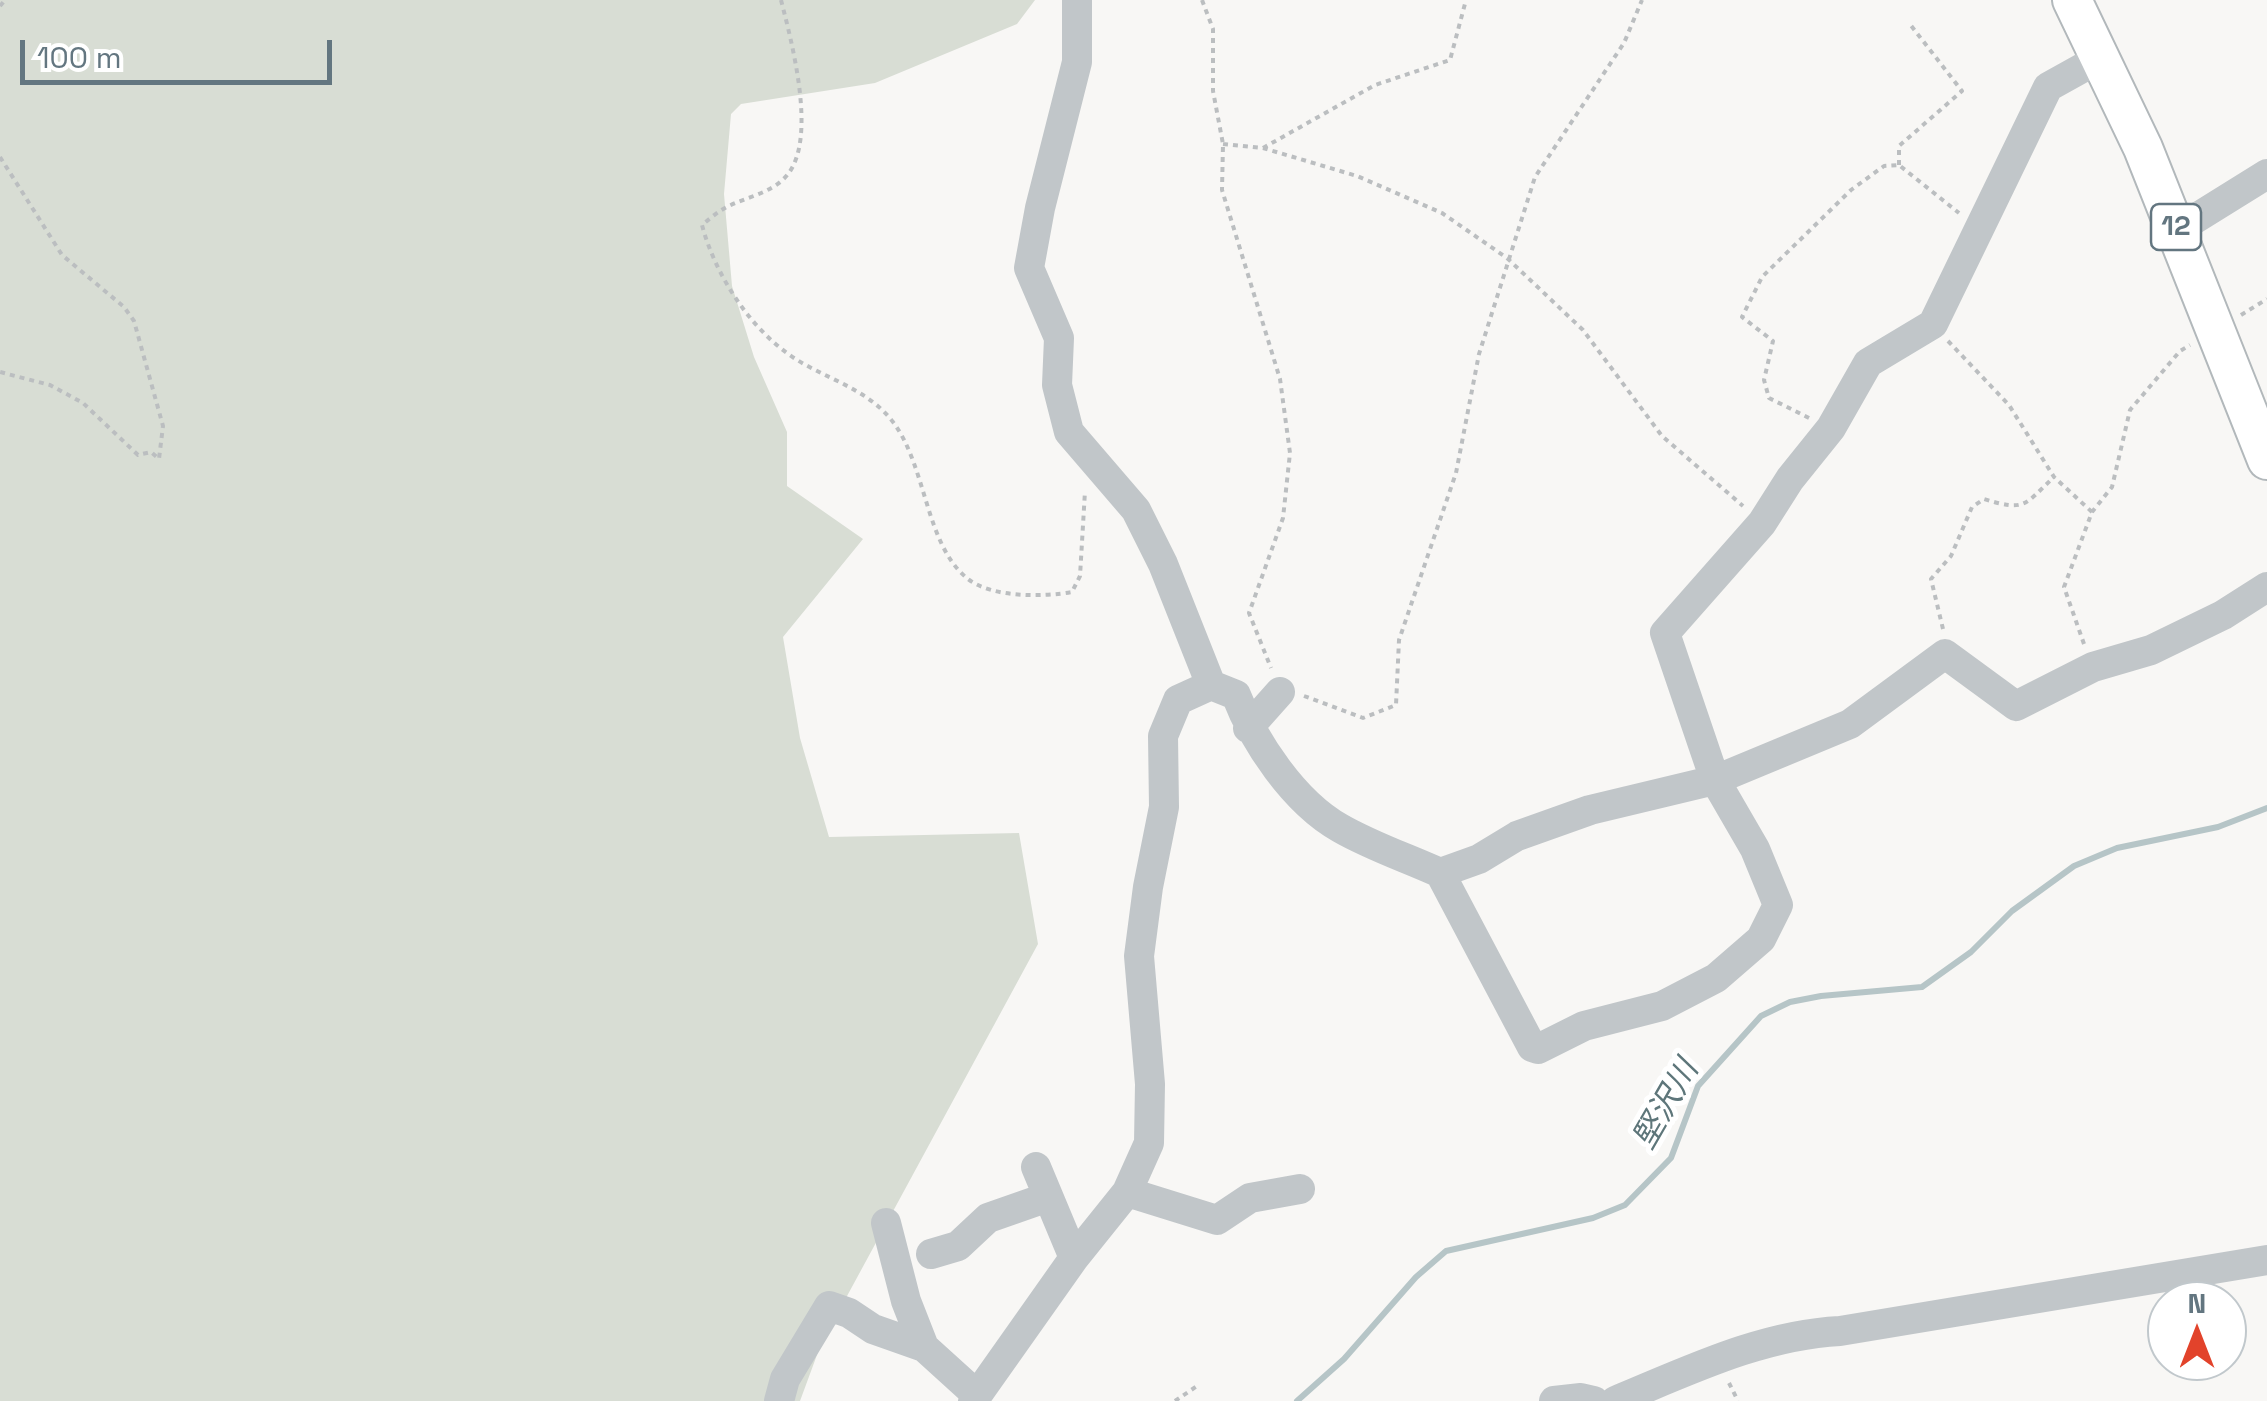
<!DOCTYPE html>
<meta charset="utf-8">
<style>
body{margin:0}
#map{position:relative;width:2267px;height:1401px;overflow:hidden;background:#f8f7f5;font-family:"Space Grotesk",sans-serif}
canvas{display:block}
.north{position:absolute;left:2147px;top:1281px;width:100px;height:100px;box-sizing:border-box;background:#fff;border:2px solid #c1c8cc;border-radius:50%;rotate:0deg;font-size:28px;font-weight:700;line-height:40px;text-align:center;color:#637680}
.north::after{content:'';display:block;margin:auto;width:35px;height:45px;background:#e2432b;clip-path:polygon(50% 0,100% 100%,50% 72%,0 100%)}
.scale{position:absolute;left:20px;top:40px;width:312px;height:45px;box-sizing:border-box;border:5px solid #637680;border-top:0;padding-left:12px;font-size:30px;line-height:35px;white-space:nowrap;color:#637680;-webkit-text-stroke:8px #fff;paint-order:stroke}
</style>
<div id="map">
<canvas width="2267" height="1401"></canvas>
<div class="north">N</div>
<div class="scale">100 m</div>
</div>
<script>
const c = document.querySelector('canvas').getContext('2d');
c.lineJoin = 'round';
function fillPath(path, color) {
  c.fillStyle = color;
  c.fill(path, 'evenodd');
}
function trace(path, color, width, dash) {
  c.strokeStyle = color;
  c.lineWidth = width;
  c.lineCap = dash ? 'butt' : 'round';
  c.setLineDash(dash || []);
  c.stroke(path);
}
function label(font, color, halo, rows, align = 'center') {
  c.font = font + ' "Space Grotesk","Noto Sans JP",sans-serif';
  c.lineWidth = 10;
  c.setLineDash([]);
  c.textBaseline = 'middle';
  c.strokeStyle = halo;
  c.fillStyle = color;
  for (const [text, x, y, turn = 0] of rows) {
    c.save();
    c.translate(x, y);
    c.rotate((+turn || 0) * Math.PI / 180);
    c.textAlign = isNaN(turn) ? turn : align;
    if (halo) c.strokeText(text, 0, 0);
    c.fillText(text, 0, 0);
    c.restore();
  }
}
fillPath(new Path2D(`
 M0 0H1035L1017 24 875 83 741 104 731 114 724 194 732 286 754 357 787 432V486L863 539 783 637 800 738 829 837 1019 833 1038 944 821 1344 800 1401H0Z`), '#d8ddd4');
trace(new Path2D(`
 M1297 1401 1344 1359 1416 1277 1446 1251 1593 1218 1625 1205 1671 1158 1698 1086 1761 1016 1790 1002 1821 996 1922 987 1971 952 2012 911 2074 866 2117 848 2218 827 2267 808`), '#b6c5c7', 6);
const major = new Path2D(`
 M2072 0 2143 148 2267 460`);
trace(major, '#b2b8bb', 42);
trace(new Path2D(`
 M781 0C792 43 817 137 788 174 772 195 741 197 720 211 714 215 708 220 702 225 716 278 755 337 804 364 836 382 870 392 893 422 927 467 925 545 968 579 992 598 1044 597 1072 592L1080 576 1085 491
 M1202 0 1213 29V91L1223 144 1222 190 1280 379 1290 453 1283 518 1249 613 1271 668
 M0 6 5 0
 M1223 144 1263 148 1357 176 1442 213 1507 258 1583 330 1662 436 1743 506
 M1263 148 1375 85 1450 60 1466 0
 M0 157 62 255 124 307 134 321 163 426 159 459 151 452 138 455 83 403 50 385 0 372
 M1899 165V146L1962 91 1909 23
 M2241 315 2267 299
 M1948 341 2009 405 2054 477 2092 512
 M1809 418 1769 398 1764 380 1773 341 1742 317 1762 277 1851 190 1884 166 1899 165 1959 213
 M1943 629 1931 579 1951 556 1972 507 1984 499C2026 512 2024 505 2054 477
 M2084 644 2064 587 2092 512 2112 487 2130 410 2180 351 2190 345
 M1304 696 1363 718 1396 705 1399 640 1456 473 1479 354 1535 177 1624 43 1642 0
 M1729 1383 1738 1401
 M1175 1401 1197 1386`), '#bbbec0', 4, [5, 5]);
trace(new Path2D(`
 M1077 0V62L1040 208 1029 268 1059 338 1057 385 1069 432 1136 510 1163 564 1211 685 1236 695C1254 742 1294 802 1340 828 1371 846 1407 858 1440 873L1479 859 1517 836 1590 810 1715 780 1850 724 1945 654 2016 706 2093 667 2151 650 2223 615 2267 587
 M2177 230 2267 174
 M1248 728 1280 692
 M1440 873 1532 1047 1538 1049 1584 1026 1662 1006 1716 978 1761 939 1778 905 1755 849 1715 780 1665 633 1762 523 1790 479 1831 428 1868 363 1933 324 2048 87 2102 57
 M1036 1167 1074 1258
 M1127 1192 1217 1220 1250 1198 1300 1189
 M886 1223 906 1301 924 1347
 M931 1254 958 1246 988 1218 1048 1197
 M779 1401 785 1379 829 1306 849 1313 873 1329 924 1347 977 1395
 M973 1401 1074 1258 1127 1192 1149 1143 1150 1084 1139 956 1148 887 1164 807 1163 736 1178 700 1211 685
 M1554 1401 1581 1398 1594 1401
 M1615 1401C1688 1371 1761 1335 1840 1331L2267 1260`), '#c1c6c9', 30);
trace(major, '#fff', 38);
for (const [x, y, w] of [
 [2176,227,50]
]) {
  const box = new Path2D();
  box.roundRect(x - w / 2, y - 23, w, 46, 8);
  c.fillStyle = '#fff';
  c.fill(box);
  trace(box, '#637680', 2.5);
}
label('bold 28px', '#637680', null, [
 ["12",2176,227]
]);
label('italic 32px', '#5e767a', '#fff', [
 ["堅沢川",1667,1105,-60]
]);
</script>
